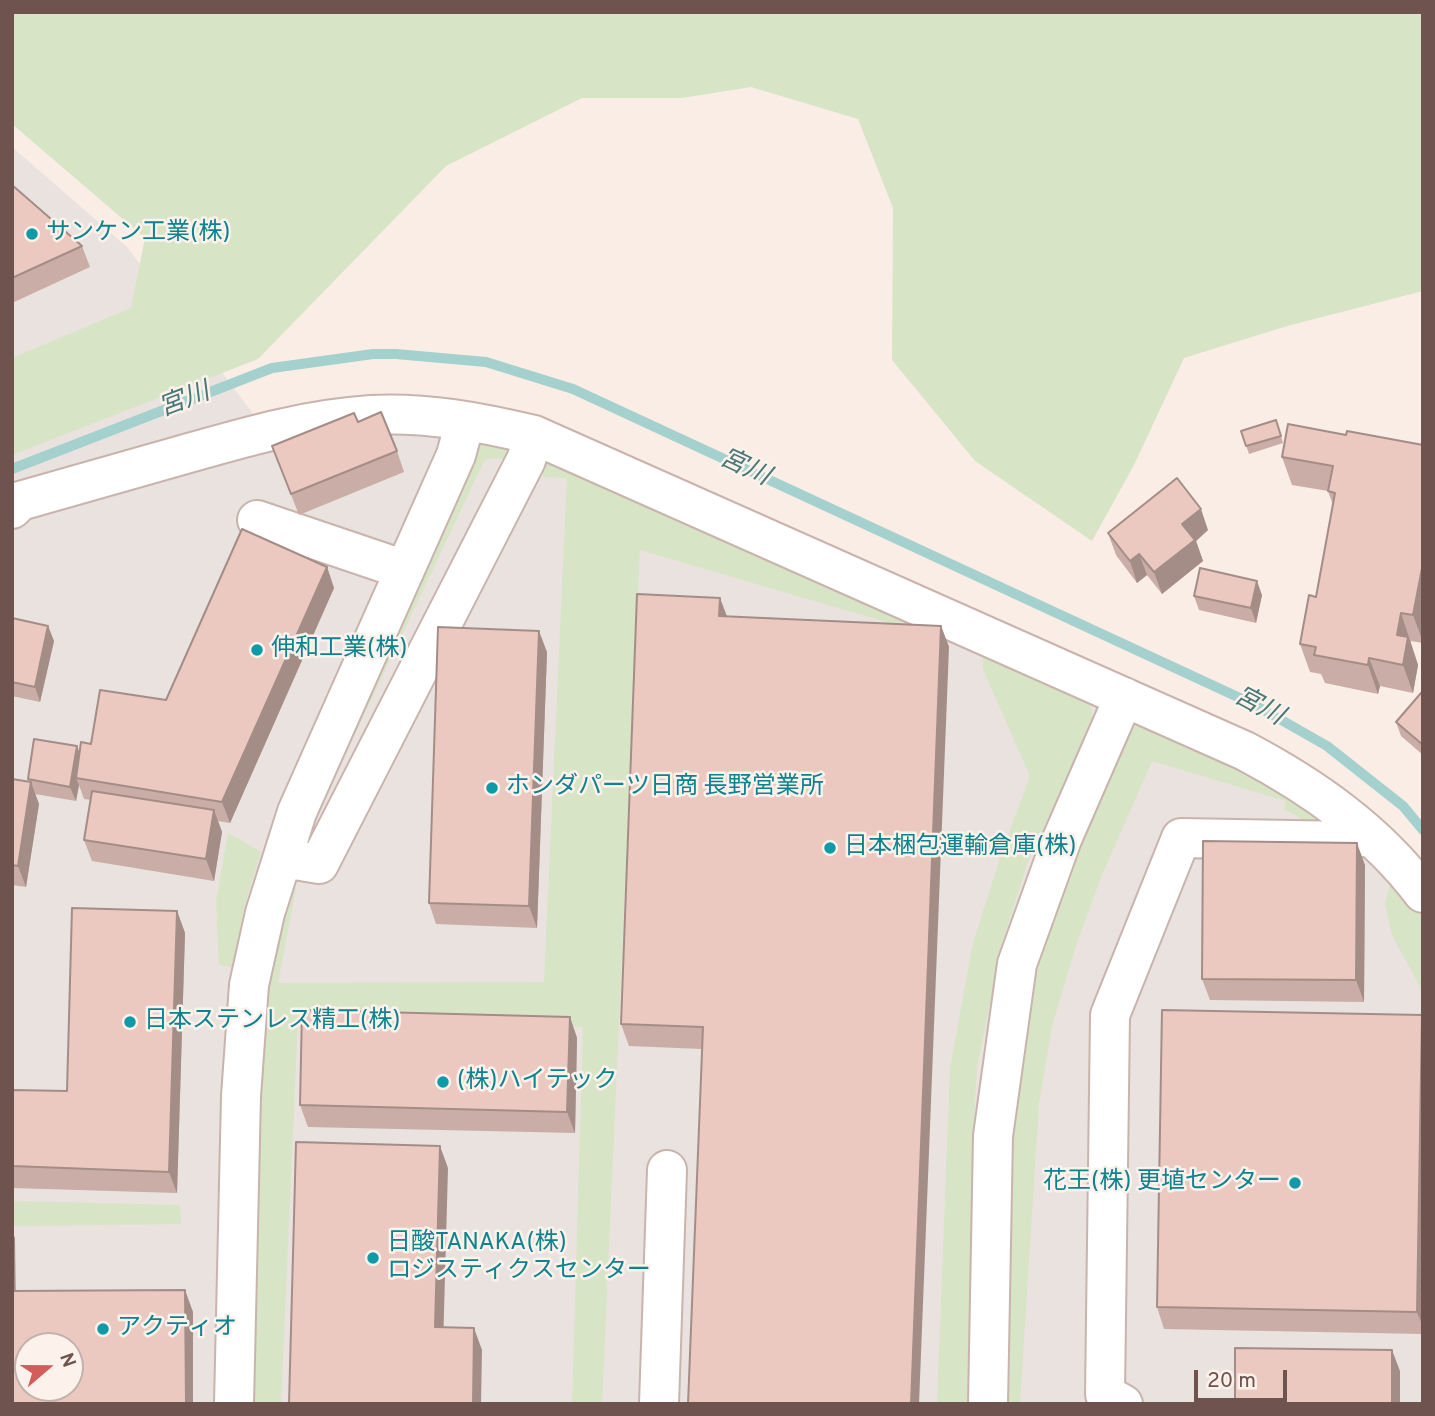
<!DOCTYPE html>
<html>
<head>
<meta charset="utf-8">
<style>
	body { margin:0 }
	#map { position:relative; width:1435px; height:1416px; overflow:hidden; background:#f9ede5; font-family:Overpass,sans-serif }
	canvas { display:block }
	.frame { position:absolute; inset:0; border:14px solid #6e534e; pointer-events:none }
	.north { position:absolute; left:14px; top:1332px; width:70px; height:70px; box-sizing:border-box; background:#fcf2eb; border:2px solid #c3b2ac; border-radius:50%; rotate:70deg; font-size:19px; font-weight:700; line-height:28px; text-align:center; color:#6e534e }
	.north::after { content:''; display:block; margin:auto; width:24px; height:32px; background:#d35d5a; clip-path:polygon(50% 0,100% 100%,50% 72%,0 100%) }
	.scale { position:absolute; left:1194px; top:1370px; width:93px; height:32px; box-sizing:border-box; border:4px solid #6e534e; border-top:0; padding-left:9px; font-size:21px; line-height:24px; white-space:nowrap; color:#6e534e; -webkit-text-stroke:5px #fcf2eb; paint-order:stroke }
</style>
</head>
<body>
<div id="map">
<canvas width="1435" height="1416"></canvas>
<div class="frame"></div>
<div class="north">N</div>
<div class="scale">20 m</div>
</div>
<script>
const c = document.querySelector('canvas').getContext('2d');
c.lineJoin = 'round';
function paint(path, color) { c.fillStyle = color; c.fill(path, 'evenodd'); }
function trace(path, color, width, dash) { c.strokeStyle = color; c.lineWidth = width; c.lineCap = dash ? 'butt' : 'round'; c.setLineDash(dash || []); c.stroke(path); }
function write(font, color, halo, rows, align = 'center') {
  c.font = font + ' Overpass,"Noto Sans JP",sans-serif'; c.lineWidth = 5; c.setLineDash([]); c.textBaseline = 'middle'; c.strokeStyle = halo; c.fillStyle = color; for (const [text, x, y, turn = 0] of rows) {
    c.save(); c.translate(x, y); c.rotate((+turn || 0) * Math.PI / 180); c.textAlign = isNaN(turn) ? turn : align; if (halo) c.strokeText(text, 0, 0); c.fillText(text, 0, 0); c.restore();
  }
}
paint(new Path2D(`
	M12,147L127,247L273,440L369,426L496,441L1089,698L1330,818L1423,918V1404H12ZM28,1346H70V1388H28Z`), '#e9e2df');
paint(new Path2D(`
	M12,12H1423V291L1287,326L1184,358L1134,465L1092,541L975,461L892,360L893,208L858,119L751,87L682,98H582L446,166L258,359L12,455V358L131,308L145,238L12,124Z
	M485,438L517,446L510,458C500,460 493,456 484,461L323,802H320L465,453Z
	M542,452L935,630L934,636L640,550L602,1404H572L583,1027L298,1017L281,1404H253L260,1060L267,982L289,886L293,884L296,888L278,983L544,982L567,478L543,477Z
	M983,651L1089,698L1093,718L1027,864L1001,947L977,1068L972,1161L968,1404H937L950,1068L973,943L1002,852L1030,776L983,669Z
	M1147,721L1277,783L1330,818L1321,830L1284,809L1286,801L1152,761L1102,875L1077,942L1052,1026L1039,1103L1020,1404H1005L1007,1178L1018,1057L1046,935L1083,829L1127,730Z
	M228,833L261,852L245,904L232,967L219,965L216,901Z
	M1392,875L1412,901L1423,918V992L1392,935L1385,905Z
	M12,1201L180,1205L181,1224L12,1226Z`), '#d8e4c6');
trace(new Path2D(`
	M12,469L272,368L373,354H396L486,362L573,389L1255,705L1327,746L1403,806L1423,830`), '#a4d0ce', 10);
const minor = new Path2D(`
	M12,509L20,501C77,485 133,469 189,453C249,436 308,419 371,415C426,412 480,422 534,435L1245,751C1313,787 1376,831 1423,893
	M257,520L405,570
	M283,858L319,864L526,460L534,435
	M234,1404L241,1096L249,985L265,913L297,812L456,455L465,422
	M659,1404L667,1170
	M988,1404L993,1136L1017,964L1062,839L1124,697
	M1123,1404L1105,1394L1110,1015L1181,838L1349,841L1368,834`);
trace(minor, '#c8b4ad', 42);
trace(minor, '#fff', 38);
paint(new Path2D(`
	M12,185L82,246L90,267L12,303Z
	M1276,420L1283,443L1249,454L1241,431Z
	M358,422L397,451L404,472L299,515L272,446Z
	M1346,435L1423,445V643L1411,641V643L1418,665L1413,693L1380,686L1378,694L1325,683L1321,674L1310,672L1300,644L1316,597L1333,505L1328,491L1292,485L1282,457Z
	M1208,530L1196,541L1203,561L1162,594L1147,575L1137,583L1116,555L1108,533Z
	M327,567L334,588L230,823L218,821L222,832L214,881L92,861L84,840L91,800L84,799L79,785L76,801L35,794L39,804L26,887L12,885V779L29,782L28,779L80,753L91,744L166,700Z
	M1262,595L1256,623L1199,610L1194,596Z
	M727,617L941,626L949,647L702,1049L629,1046L621,1024Z
	M12,618L48,626L54,641L40,702L12,696Z
	M547,652L537,928L436,924L429,903Z
	M1423,695V755L1401,736L1396,722Z
	M1365,865L1364,1002L1210,1000L1202,979Z
	M177,911L185,933L177,1193L12,1188V1090L67,1091Z
	M1422,1015L1423,1334L1164,1329L1157,1307Z
	M570,1017L577,1038L575,1133L308,1127L300,1105Z`), '#caada6');
paint(new Path2D(`
	M1201,509L1208,530L1196,541L1203,561L1162,594L1154,572L1182,524Z
	M1139,554L1147,575L1137,583L1130,561Z
	M1423,563V642L1413,615Z
	M327,567L334,588L230,823L222,802Z
	M1257,581L1262,595L1256,623L1251,608Z
	M720,598L728,619L719,616Z
	M1401,613L1418,665L1413,693L1403,665L1397,635Z
	M48,626L54,641L40,702L35,687Z
	M941,626L949,647L919,1404H911Z
	M539,631L547,652L537,928L529,906Z
	M1369,658L1380,686L1378,694L1368,665Z
	M77,746L83,761L76,778L79,785L76,801L70,787Z
	M31,782L39,804L26,887L18,866Z
	M214,810L222,832L214,881L206,859Z
	M1357,843L1365,865L1364,1002L1356,980Z
	M177,911L185,933L177,1193L169,1172Z
	M1422,1015L1423,1016V1327L1417,1312Z
	M570,1017L577,1038L575,1133L567,1112Z
	M440,1146L448,1168L443,1348L435,1327Z
	M12,1231L15,1238L16,1312L12,1303Z
	M185,1290L193,1312V1404H186Z
	M474,1328L482,1350L481,1404H473Z
	M1392,1350L1400,1371V1404H1392Z`), '#a48d87');
const building = new Path2D(`
	M12,185L82,246L12,278Z
	M381,412L397,451L291,494L272,446L354,413L358,422Z
	M1276,420L1281,436L1246,446L1241,431Z
	M1288,424L1346,435L1347,431L1423,445V563L1413,615L1401,613L1397,635L1408,637L1403,665L1369,658L1368,665L1314,655L1316,647L1300,644L1309,595L1316,597L1335,493L1328,491L1333,466L1282,457Z
	M1177,478L1201,509L1182,524L1195,540L1154,572L1139,554L1130,561L1108,533Z
	M242,529L327,567L222,802L76,778L81,742L91,744L100,690L166,700Z
	M1200,568L1257,581L1251,608L1194,596Z
	M637,594L720,598L719,616L941,626L911,1404H688L703,1027L621,1024Z
	M12,618L48,626L35,687L12,682Z
	M438,627L539,631L529,906L429,903Z
	M1421,693L1423,695V745L1396,722Z
	M34,739L77,746L70,787L28,779Z
	M12,779L31,782L18,866L12,865Z
	M92,791L214,810L206,859L84,840Z
	M1203,841L1357,843L1356,980L1202,979Z
	M72,908L177,911L169,1172L12,1166V1090L67,1091Z
	M302,1010L570,1017L567,1112L300,1105Z
	M1162,1010L1422,1015L1417,1312L1157,1307Z
	M296,1142L440,1146L435,1327L474,1328L473,1404H289Z
	M185,1290L186,1404H12V1291ZM28,1346H70V1388H28Z
	M1235,1348L1392,1350V1404H1235Z`);
paint(building, '#ebc9c1');
trace(building, '#a48d87', 2);
for (const [x, y, r, color] of [
	[32,234,7,"#0f9aa8"],
	[257,650,7,"#0f9aa8"],
	[492,788,7,"#0f9aa8"],
	[830,848,7,"#0f9aa8"],
	[130,1022,7,"#0f9aa8"],
	[443,1082,7,"#0f9aa8"],
	[1295,1183,7,"#0f9aa8"],
	[373,1258,7,"#0f9aa8"],
	[103,1329,7,"#0f9aa8"]
]) { const dot = new Path2D(); dot.arc(x, y, r, 0, 2 * Math.PI); c.fillStyle = color; c.fill(dot); trace(dot, '#fcf2eb', 2.5); }
write('24px', '#0d838f', '#fcf2eb', [
	["サンケン工業(株)",46,234],
	["伸和工業(株)",271,650],
	["ホンダパーツ日商 長野営業所",506,788],
	["日本梱包運輸倉庫(株)",844,848],
	["日本ステンレス精工(株)",144,1022],
	["(株)ハイテック",457,1082],
	["花王(株) 更埴センター",1281,1183,"right"],
	["日酸TANAKA(株)",387,1244],
	["ロジスティクスセンター",387,1272],
	["アクティオ",117,1329]
], 'left');
write('italic 26px', '#477877', '#fcf2eb', [
	["宮川",185,402,-21],
	["宮川",744,469,25],
	["宮川",1258,708,28]
]);
</script>
</body>
</html>
